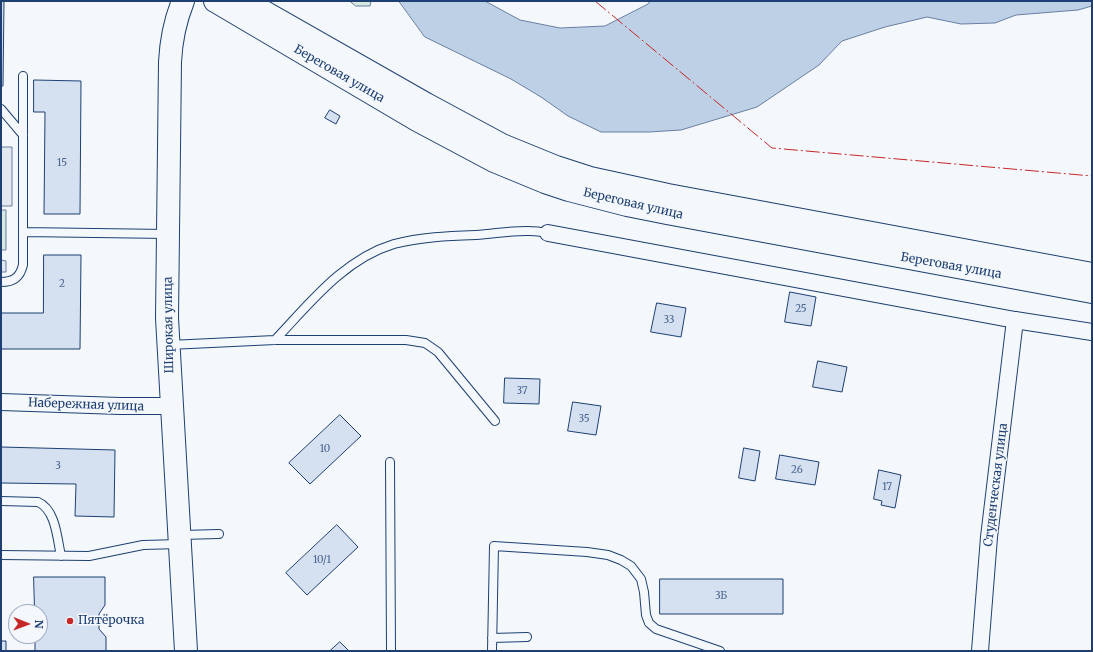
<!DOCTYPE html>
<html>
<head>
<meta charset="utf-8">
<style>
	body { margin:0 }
	#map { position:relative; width:1093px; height:652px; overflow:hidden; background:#f4f7fb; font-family:Merriweather,serif }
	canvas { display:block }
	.frame { position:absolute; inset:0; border:2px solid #1d3f73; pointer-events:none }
	.north { position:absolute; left:8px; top:604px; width:40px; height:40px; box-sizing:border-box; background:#f4f7fb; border:1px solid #9eadc5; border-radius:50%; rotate:91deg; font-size:11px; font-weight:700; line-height:16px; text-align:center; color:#1d3f73 }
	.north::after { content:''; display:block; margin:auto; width:14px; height:18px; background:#c62828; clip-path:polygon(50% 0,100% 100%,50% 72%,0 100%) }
</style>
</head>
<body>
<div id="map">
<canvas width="1093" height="652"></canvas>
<div class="frame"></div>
<div class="north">N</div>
</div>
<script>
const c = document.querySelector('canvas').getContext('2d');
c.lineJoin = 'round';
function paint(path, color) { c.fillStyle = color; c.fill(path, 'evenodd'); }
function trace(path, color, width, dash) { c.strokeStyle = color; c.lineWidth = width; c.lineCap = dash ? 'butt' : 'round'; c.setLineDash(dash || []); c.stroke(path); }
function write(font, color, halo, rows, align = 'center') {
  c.font = font + ' Merriweather,serif'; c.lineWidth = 3; c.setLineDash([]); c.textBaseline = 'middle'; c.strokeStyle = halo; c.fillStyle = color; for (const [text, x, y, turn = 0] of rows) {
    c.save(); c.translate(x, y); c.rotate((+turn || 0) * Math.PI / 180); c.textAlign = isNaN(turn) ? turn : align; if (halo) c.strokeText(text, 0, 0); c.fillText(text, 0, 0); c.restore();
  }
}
const green = new Path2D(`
	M350,1H371L370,6H356Z
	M1,210H6V250H1Z`);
paint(green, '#d7e8df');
trace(green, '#687fa3', 1);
const parking = new Path2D(`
	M1,147H12V206H1Z
	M1,260L6,261V272H1Z`);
paint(parking, '#e3e8f0');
trace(parking, '#687fa3', 1);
const water = new Path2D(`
	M399,1H485L520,20L560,28L605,26L648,4L650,1H1092V6L1078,10L1016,15L995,23L961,24L927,17L885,27L842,41L819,65L757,107L681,130L649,132H601L568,116L541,97L511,79L425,37Z`);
paint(water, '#bed0e5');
trace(water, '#687fa3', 1);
const building = new Path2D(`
	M1,1H4L3,86H1Z
	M34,80L81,81L80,214H44L45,112H34Z
	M330,110L340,116L336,124L325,118Z
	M44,255H81L80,349H1V313H43Z
	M790,292L816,297L811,326L785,322Z
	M657,303L686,308L681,337L651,332Z
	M818,361L847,367L842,392L813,387Z
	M505,378L540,379L539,404L504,403Z
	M573,402L601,406L596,435L568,431Z
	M340,415L361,436L310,484L289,463Z
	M1,447L115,450L114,517L75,516L76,484L1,483Z
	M744,448L760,451L755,481L739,478Z
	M780,455L819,462L815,485L776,479Z
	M879,470L901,475L895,508L881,505L882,501L874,499Z
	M337,525L358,547L307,595L286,573Z
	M34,577H105V605L99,614V629L106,637V651H35V636H40V612H35Z
	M660,579H783V614H660Z
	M1,641H6V651H1Z
	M340,642L349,651H330Z`);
paint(building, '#d5e0f0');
trace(building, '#1d3f73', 1);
const lane = new Path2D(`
	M1,109L23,135
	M23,232L167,234
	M1,282C14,282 20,277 23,265V76
	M275,340C310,303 344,259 394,244C421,237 448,236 476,235C494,234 512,230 530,231C536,231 542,232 548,233
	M169,345L275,340H406L425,343L438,352L495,421
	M390,462L391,651
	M1,501L38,502C56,510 57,538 61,556
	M181,535L219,534
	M1,555L89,556L143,545L180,544
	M492,638L527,637
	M492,651L494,546L587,552L608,555L621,560L631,566L641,579L644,592L646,615L649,623L656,629L720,651`);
const street = new Path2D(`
	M548,233L1015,320L1092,332
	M1,402L120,406H172
	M980,651L989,537L1015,320`);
const secondary = new Path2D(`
	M183,1C175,21 171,41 170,62L167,318L186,651
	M215,1L417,120L494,161L545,182L569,190L627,205L667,213L1092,292
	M245,1L426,104L502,145L556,167L590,178L668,195L1092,274`);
trace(lane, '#1d3f73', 10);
trace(street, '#1d3f73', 18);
trace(secondary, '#1d3f73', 24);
trace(lane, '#f4f7fb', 8);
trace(street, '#f4f7fb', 16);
trace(secondary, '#f4f7fb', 22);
trace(new Path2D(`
	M595,1L772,148L1092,176`), '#c62828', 1, [14, 3, 2, 3]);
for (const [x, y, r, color] of [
	[70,621,4,"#c62828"]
]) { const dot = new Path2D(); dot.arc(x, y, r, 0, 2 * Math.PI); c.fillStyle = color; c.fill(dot); trace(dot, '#f4f7fb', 1.5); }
write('10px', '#4b6792', null, [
	["15",62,163],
	["2",62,284],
	["25",801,309],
	["33",669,320],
	["37",522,391],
	["35",584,419],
	["10",325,449],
	["3",58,466],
	["26",797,470],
	["17",887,487],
	["10/1",322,560],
	["3Б",721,596]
]);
write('12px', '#1d3f73', '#f4f7fb', [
	["Береговая улица",339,74,30],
	["Береговая улица",633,204,13],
	["Береговая улица",951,266,10],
	["Широкая улица",169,325,-91],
	["Набережная улица",86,405,2],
	["Студенческая улица",996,485,-83]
]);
write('12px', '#1d3f73', '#f4f7fb', [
	["Пятёрочка",78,621]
], 'left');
</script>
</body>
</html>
